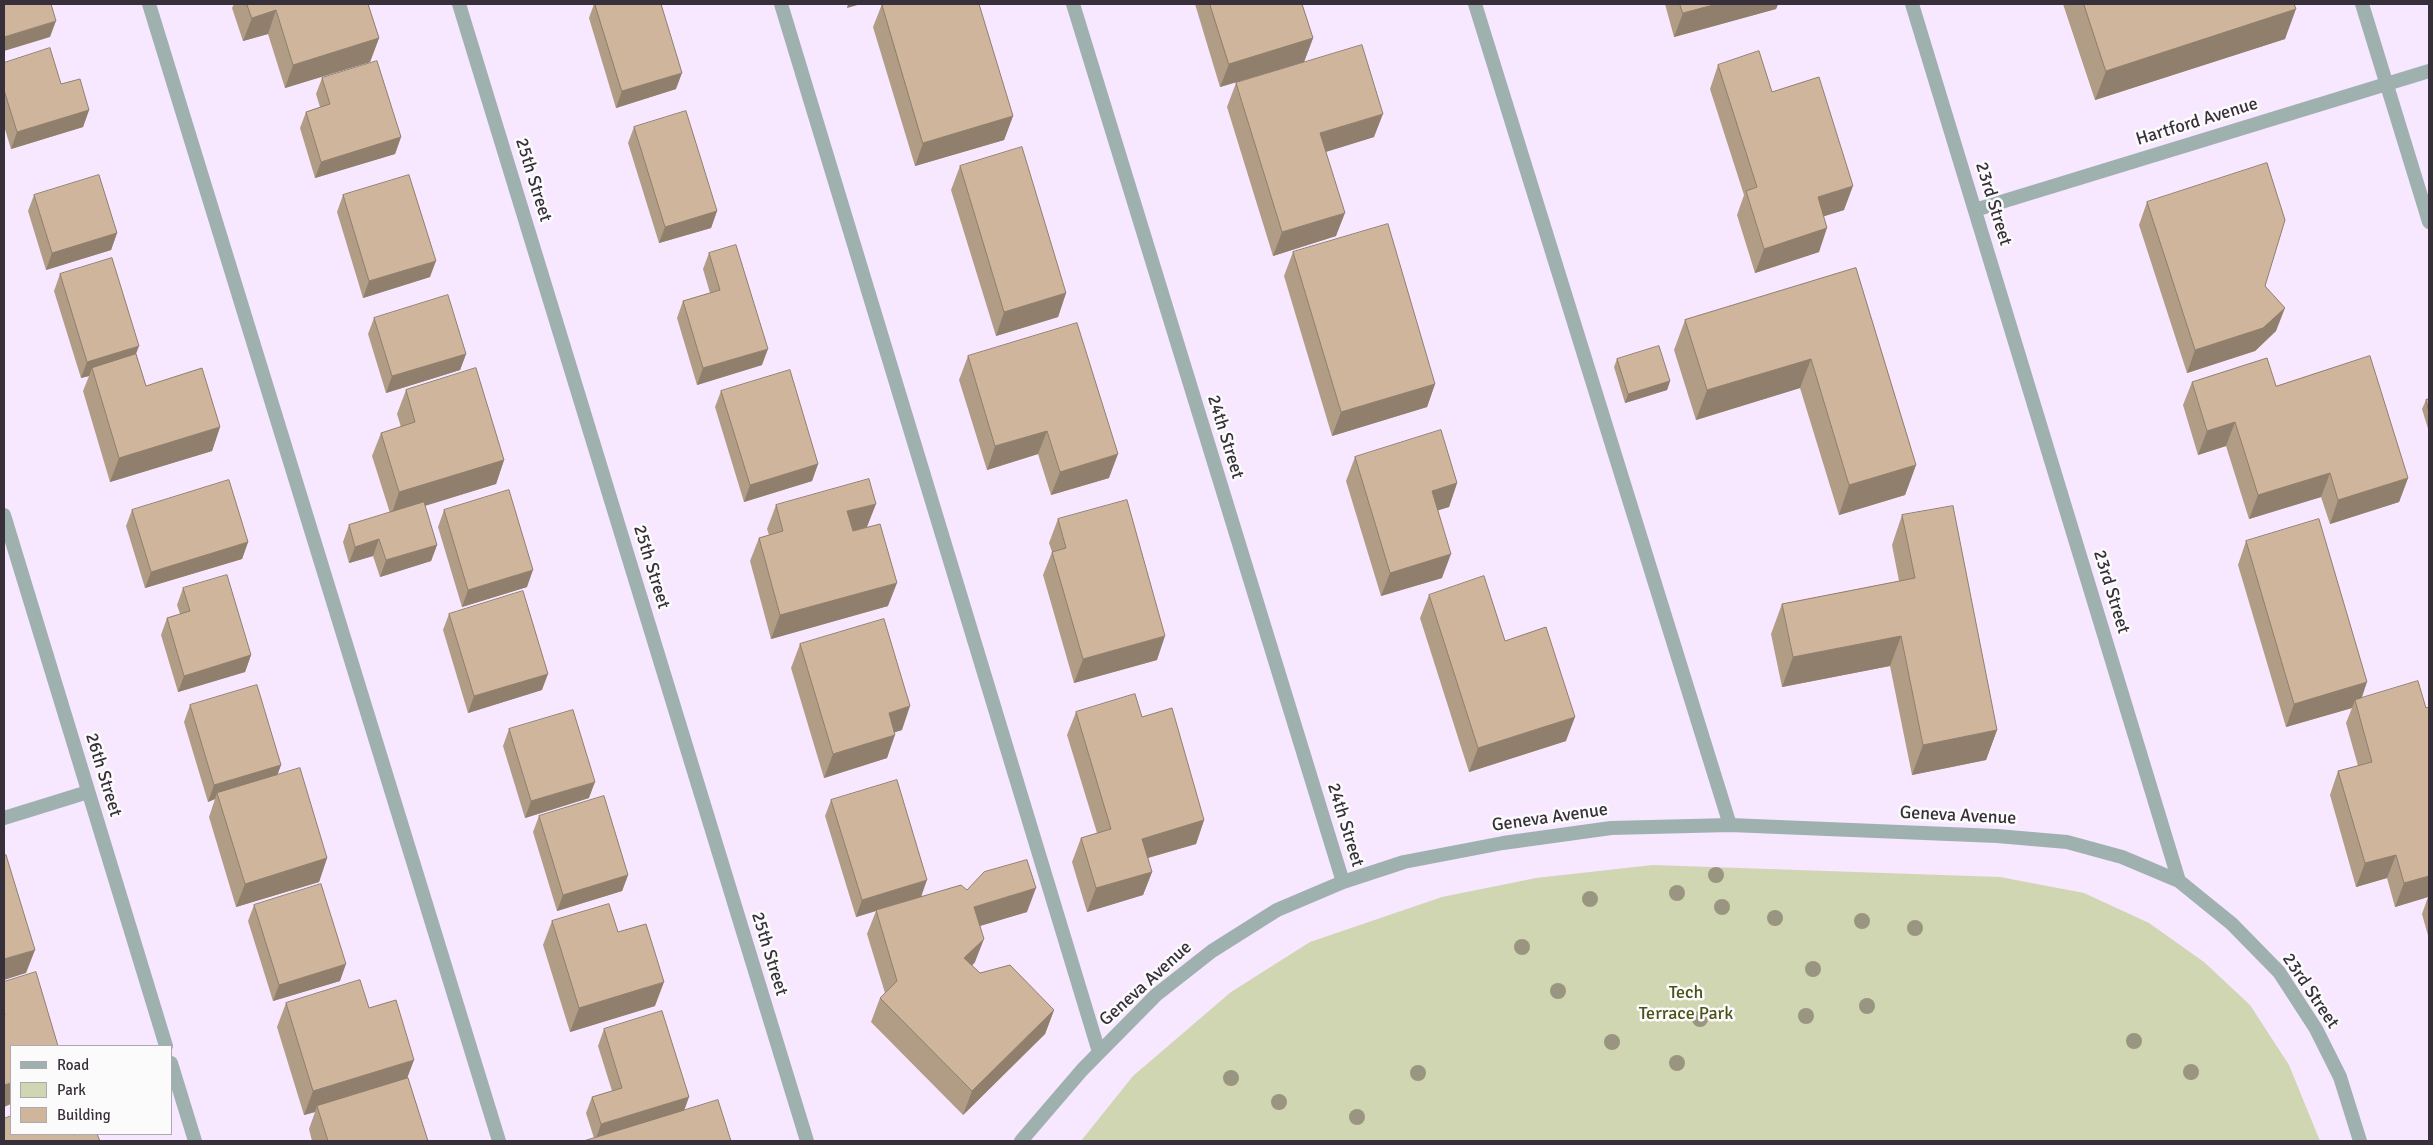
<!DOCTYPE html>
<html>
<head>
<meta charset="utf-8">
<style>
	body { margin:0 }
	#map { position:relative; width:2433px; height:1145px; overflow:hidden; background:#f7e7ff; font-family:Signika,sans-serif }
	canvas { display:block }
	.frame { position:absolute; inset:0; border:5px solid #372f3a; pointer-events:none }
	.legend { position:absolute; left:10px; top:1045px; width:162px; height:90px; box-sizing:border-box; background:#fbfbfb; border:1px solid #ada9ae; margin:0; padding:6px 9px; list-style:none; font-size:15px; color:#372f3a }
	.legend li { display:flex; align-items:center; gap:10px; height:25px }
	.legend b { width:25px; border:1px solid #ada9ae }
</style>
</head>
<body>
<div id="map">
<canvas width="2433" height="1145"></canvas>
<div class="frame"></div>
<ul class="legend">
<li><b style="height:6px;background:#9fb1ae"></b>Road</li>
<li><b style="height:14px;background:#d0d6b1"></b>Park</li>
<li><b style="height:14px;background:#ceb59c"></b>Building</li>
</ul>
</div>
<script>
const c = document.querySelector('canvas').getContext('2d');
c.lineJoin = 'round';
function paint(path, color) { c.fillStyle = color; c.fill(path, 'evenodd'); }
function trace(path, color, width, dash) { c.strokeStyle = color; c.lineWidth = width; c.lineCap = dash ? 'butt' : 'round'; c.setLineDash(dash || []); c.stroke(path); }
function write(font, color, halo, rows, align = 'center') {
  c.font = font + ' Signika,sans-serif'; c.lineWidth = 5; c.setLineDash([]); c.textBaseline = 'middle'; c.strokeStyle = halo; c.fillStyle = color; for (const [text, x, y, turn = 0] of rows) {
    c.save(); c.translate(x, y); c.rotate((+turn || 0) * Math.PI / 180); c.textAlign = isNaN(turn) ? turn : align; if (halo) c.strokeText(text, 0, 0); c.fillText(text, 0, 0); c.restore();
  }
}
paint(new Path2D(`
	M1653,865L2000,877L2084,893L2149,923L2204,962L2250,1005L2289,1065L2320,1141H1081L1133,1076L1231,992L1310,942L1442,897L1536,878Z`), '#d0d6b1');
trace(new Path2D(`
	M149,4L499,1141
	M781,4L1099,1052
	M1475,4L1730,825
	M2362,4L2429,222`), '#9fb1ae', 14);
trace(new Path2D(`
	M459,4L807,1141
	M1073,4L1343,882
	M1912,4L2179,881L2232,924L2279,972L2316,1029L2340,1077L2360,1141
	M1975,210L2429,71
	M4,818L88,792
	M1021,1141L1082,1070L1156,995L1212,951L1277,910L1343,882L1404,862L1503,843L1611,828L1730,825L1997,836L2067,842L2122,857L2179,881`), '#9fb1ae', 14);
trace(new Path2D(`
	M4,515L166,1046
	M171,1063L195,1141`), '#9fb1ae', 14);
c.fillStyle = '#9a9580';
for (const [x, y] of [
	[1716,875],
	[1677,893],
	[1590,899],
	[1722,907],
	[1775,918],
	[1862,921],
	[1915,928],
	[1522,947],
	[1813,969],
	[1558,991],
	[1867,1006],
	[1806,1016],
	[1700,1019],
	[2134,1041],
	[1612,1042],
	[1677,1063],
	[2191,1072],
	[1418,1073],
	[1231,1078],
	[1279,1102],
	[1357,1117]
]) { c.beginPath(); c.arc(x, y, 8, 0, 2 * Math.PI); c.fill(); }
paint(new Path2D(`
	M234,4H368L379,38L370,62L285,88L268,34L243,41L232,8Z
	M594,4H661L676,89L616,108L589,18Z
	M882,4L1013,116L1004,140L915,166L873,27Z
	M1195,4H1302L1313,38L1304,62L1220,87Z
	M1665,4H1778L1776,9L1674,37Z
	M2063,4H2294L2285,39L2095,100Z
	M4,63L61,84L89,110L83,127L11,149L4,126Z
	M1718,65L1772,92L1844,210L1824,216L1819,252L1755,273L1737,215L1744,195L1710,89Z
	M322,78L401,137L395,154L315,178L300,128L306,112L320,107L316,94Z
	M1236,83L1374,137L1326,152L1336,236L1273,256L1227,107Z
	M634,127L717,211L711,228L659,243L628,143Z
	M960,166L1066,293L1058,317L996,336L951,190Z
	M34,195L117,233L111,250L46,270L28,211Z
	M343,195L430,277L363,298L337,212Z
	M2147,202L2265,286L2276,331L2255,351L2187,373L2139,225Z
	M1293,252L1435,384L1427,407L1332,436L1284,276Z
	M709,253L762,365L697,385L677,318L683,301L710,293L703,269Z
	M1856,268L1916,465L1905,495L1839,515L1800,388L1696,420L1674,350L1685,320Z
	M60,274L136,354L146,386L220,427L212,451L110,482L83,391L89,376L81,378L54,291Z
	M374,318L466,354L460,370L386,393L368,334Z
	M968,356L1109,478L1051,495L1038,454L987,470L959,380Z
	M1617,359L1670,381L1667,390L1625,403L1614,367Z
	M2192,382L2276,386L2408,478L2399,502L2330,524L2321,497L2249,519L2226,446L2198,455L2183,405Z
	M406,390L504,460L496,484L425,506L437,545L431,561L380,577L373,556L349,563L343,542L349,525L390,513L372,456L381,433L401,427L397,414Z
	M721,391L818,464L812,481L744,502L715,407Z
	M2429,399V432L2422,409L2426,400Z
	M1355,457L1457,483L1449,507L1438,510L1442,578L1381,596L1346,481Z
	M776,505L867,527L853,531L888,606L771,639L750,561L759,538L769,535L767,529Z
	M132,510L248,542L242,559L145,588L126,526Z
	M444,510L527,587L462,607L438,527Z
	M1902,515L1997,730L1986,760L1912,775L1890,666L1782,687L1771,634L1782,604L1899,581L1892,545Z
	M1058,519L1157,660L1074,683L1043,575L1052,552L1049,543Z
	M2246,541L2361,698L2426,708L2429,707V939L2422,914L2428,897L2395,907L2387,878L2356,887L2330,795L2338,771L2358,766L2346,723L2352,708L2286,727L2238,565Z
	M183,588L251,655L245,672L178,692L161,635L167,618L180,614L177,605Z
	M1429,595L1566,741L1469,772L1420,618Z
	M449,614L542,690L468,713L443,630Z
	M800,644L902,730L895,732L887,758L824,778L791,668Z
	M190,705L281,765L277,775L327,858L319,882L236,907L209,817L215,799L208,802L184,722Z
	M1076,712L1142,717L1204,820L1196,844L1148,858L1152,872L1143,895L1087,912L1072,862L1081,838L1097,833L1067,735Z
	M509,729L589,798L525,818L503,746Z
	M831,800L922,896L967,890L1027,912L980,926L975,962L972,966L980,973L1054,1010L1045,1034L963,1115L871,1022L880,998L885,993L867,934L876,911L856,917L825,816Z
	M539,816L628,875L622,891L557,911L533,832Z
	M254,905L340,981L273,1001L248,921Z
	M552,921L618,932L655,1006L570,1032L543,945Z
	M286,1003L369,1008L408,1078L428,1141H312L309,1129L315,1112L304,1115L277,1027Z
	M604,1029L689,1097L594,1138L586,1113L592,1097L612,1091L598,1046Z`), '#b19c86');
paint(new Path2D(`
	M848,4H861L847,8Z
	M1717,4H1778L1776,9L1674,37L1683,13Z
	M2296,9L2285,39L2095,100L2106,71Z
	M276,10L268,34L243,41L252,18Z
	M56,21L50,37L4,51V37Z
	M379,38L370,62L285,88L293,65Z
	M1313,38L1304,62L1220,87L1229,64Z
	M682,73L676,89L616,108L622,91Z
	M89,110L83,127L11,149L17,132Z
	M1383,114L1374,137L1312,156L1320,133Z
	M1013,116L1004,140L915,166L923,143Z
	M401,137L395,154L315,178L321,162Z
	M1853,186L1844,210L1809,221L1818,197Z
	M717,211L711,228L659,243L665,227Z
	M1345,213L1336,236L1273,256L1282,232Z
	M1827,228L1819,252L1755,273L1764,249Z
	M117,233L111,250L46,270L52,253Z
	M436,261L430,277L363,298L369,281Z
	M1066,293L1058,317L996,336L1004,312Z
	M2285,308L2276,331L2255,351L2187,373L2195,350Z
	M139,346L133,362L92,368L89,376L81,378L87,362Z
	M768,349L762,365L697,385L703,368Z
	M466,354L460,370L386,393L392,376Z
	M1811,359L1800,388L1696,420L1707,390Z
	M1670,381L1667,390L1625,403L1628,394Z
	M1435,384L1427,407L1332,436L1341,412Z
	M2235,422L2226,446L2198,455L2207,431Z
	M220,427L212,451L110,482L119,458Z
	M1047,431L1038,454L987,470L995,446Z
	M1118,454L1109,478L1051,495L1060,472Z
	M504,460L496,484L391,516L399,492Z
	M818,464L812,481L744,502L750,485Z
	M1916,465L1905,495L1839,515L1849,485Z
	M2330,473L2321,497L2249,519L2258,495Z
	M2408,478L2399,502L2330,524L2338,500Z
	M1457,483L1449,507L1423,515L1432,491Z
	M876,504L867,527L839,535L847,511Z
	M379,539L373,556L349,563L355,547Z
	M248,542L242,559L145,588L151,572Z
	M437,545L431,561L380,577L386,560Z
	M1451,554L1442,578L1381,596L1390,573Z
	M533,570L527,587L462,607L468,590Z
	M897,583L888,606L771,639L780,615Z
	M1165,636L1157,660L1074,683L1083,659Z
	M1901,636L1890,666L1782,687L1793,657Z
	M251,655L245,672L178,692L184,676Z
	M548,674L542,690L468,713L474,696Z
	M2367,682L2359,706L2355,700L2352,708L2286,727L2294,704Z
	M910,706L902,730L880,737L889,713Z
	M1575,717L1566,741L1469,772L1478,748Z
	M1997,730L1986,760L1912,775L1923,745Z
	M895,735L887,758L824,778L833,754Z
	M281,765L275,781L217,793L215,799L208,802L214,785Z
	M595,782L589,798L525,818L531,801Z
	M1204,820L1196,844L1133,862L1142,839Z
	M2396,855L2387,878L2356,887L2365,863Z
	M327,858L319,882L236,907L245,884Z
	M1152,872L1143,895L1087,912L1096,888Z
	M628,875L622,891L557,911L563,895Z
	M2429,876V894L2428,897L2395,907L2404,883Z
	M927,880L921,897L856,917L862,900Z
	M1036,888L1027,912L966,930L974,907Z
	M984,939L975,962L956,982L964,958Z
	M35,950L26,973L4,980V959Z
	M346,964L340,981L273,1001L279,985Z
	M664,982L655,1006L570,1032L579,1008Z
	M1054,1010L1045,1034L963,1115L972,1091Z
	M414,1060L405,1084L317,1106L315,1112L304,1115L313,1091Z
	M11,1083V1104L4,1107V1085Z
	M689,1097L683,1114L595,1141L601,1124Z`), '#907f6d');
const building = new Path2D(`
	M4,4H51L56,21L4,37Z
	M247,4H368L379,38L293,65L276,10L252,18Z
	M595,4H661L682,73L622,91Z
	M882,4H979L1013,116L923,143Z
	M1210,4H1302L1313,38L1229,64Z
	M1680,4H1717L1683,13Z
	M2084,4H2294L2296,9L2106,71Z
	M1362,45L1383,114L1320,133L1345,213L1282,232L1236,83Z
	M50,48L61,84L80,79L89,110L17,132L4,90V63Z
	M1759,51L1772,92L1819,77L1853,186L1818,197L1827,228L1764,249L1746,191L1757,187L1718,65Z
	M377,61L401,137L321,162L306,112L330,104L322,78Z
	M686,111L717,211L665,227L634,127Z
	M1022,147L1066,293L1004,312L960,166Z
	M2267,163L2285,220L2265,286L2285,308L2263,328L2195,350L2147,202Z
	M99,175L117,233L52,253L34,195Z
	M409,175L436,261L369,281L343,195Z
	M1388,224L1435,384L1341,412L1293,252Z
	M736,245L768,349L703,368L683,301L720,290L709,253Z
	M112,258L139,346L87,362L60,274Z
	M1856,268L1916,465L1849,485L1811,359L1707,390L1685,320Z
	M448,295L466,354L392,376L374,318Z
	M1077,323L1118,454L1060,472L1047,431L995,446L968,356Z
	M1659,346L1670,381L1628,394L1617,359Z
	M136,354L146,386L202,368L220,427L119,458L92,368Z
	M2370,356L2408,478L2338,500L2330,473L2258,495L2235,422L2207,431L2192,382L2267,358L2276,386Z
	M476,368L504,460L399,492L381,433L415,422L406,390Z
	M790,370L818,464L750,485L721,391Z
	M2429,399V413L2426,400Z
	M1441,430L1457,483L1432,491L1451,554L1390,573L1355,457Z
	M869,479L876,504L847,511L853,531L880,524L897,583L780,615L759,538L783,531L776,505Z
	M229,480L248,542L151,572L132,510Z
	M509,490L533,570L468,590L444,510Z
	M1127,500L1165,636L1083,659L1052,552L1066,548L1058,519Z
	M424,502L437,545L386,560L379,539L355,547L349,525Z
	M1953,506L1997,730L1923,745L1901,636L1793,657L1782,604L1915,578L1902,515Z
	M2319,519L2367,682L2294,704L2246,541Z
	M227,575L251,655L184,676L167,618L190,611L183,588Z
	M1484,576L1505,641L1546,627L1575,717L1478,748L1429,595Z
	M523,591L548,674L474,696L449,614Z
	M884,619L910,706L889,713L895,735L833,754L800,644Z
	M2418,681L2426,708L2429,707V876L2404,883L2396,855L2365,863L2338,771L2372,762L2355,700Z
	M257,685L281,765L214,785L190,705Z
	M1135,694L1142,717L1172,708L1204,820L1142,839L1152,872L1096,888L1081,838L1111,829L1076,712Z
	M573,710L595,782L531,801L509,729Z
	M300,768L327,858L245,884L217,793Z
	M897,780L927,880L862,900L831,800Z
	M604,796L628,875L563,895L539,816Z
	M6,855L35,950L4,959V856Z
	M1027,860L1036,888L974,907L984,939L964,958L980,973L1010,965L1054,1010L972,1091L880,998L897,981L876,910L961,885L967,890L984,872Z
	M321,884L346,964L279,985L254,905Z
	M609,904L618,932L646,924L664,982L579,1008L552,921Z
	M36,972L58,1046H11V1083L4,1085V1015H5L4,1010V982Z
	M360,980L369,1008L396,1000L414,1060L313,1091L286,1003Z
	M662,1011L689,1097L601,1124L592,1097L622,1088L604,1029Z
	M408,1078L428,1141H328L317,1106Z
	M718,1100L731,1141H584Z
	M11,1116V1134H74V1135L77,1134H97L100,1141H4V1119Z`);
paint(building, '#ceb59c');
trace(building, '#907f6d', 1);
write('18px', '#372f3a', '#fbfbfb', [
	["Hartford Avenue",2197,122,-17],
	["25th Street",533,180,73],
	["23rd Street",1993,204,73],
	["24th Street",1225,437,73],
	["25th Street",651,567,73],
	["23rd Street",2111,592,73],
	["26th Street",103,775,73],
	["Geneva Avenue",1958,816,3],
	["Geneva Avenue",1550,818,-8],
	["24th Street",1345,825,73],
	["25th Street",769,954,73],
	["Geneva Avenue",1146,984,-42],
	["23rd Street",2310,991,56]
]);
write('18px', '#4d5219', '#fbfbfb', [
	["Tech",1686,993],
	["Terrace Park",1686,1014]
]);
</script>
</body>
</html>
